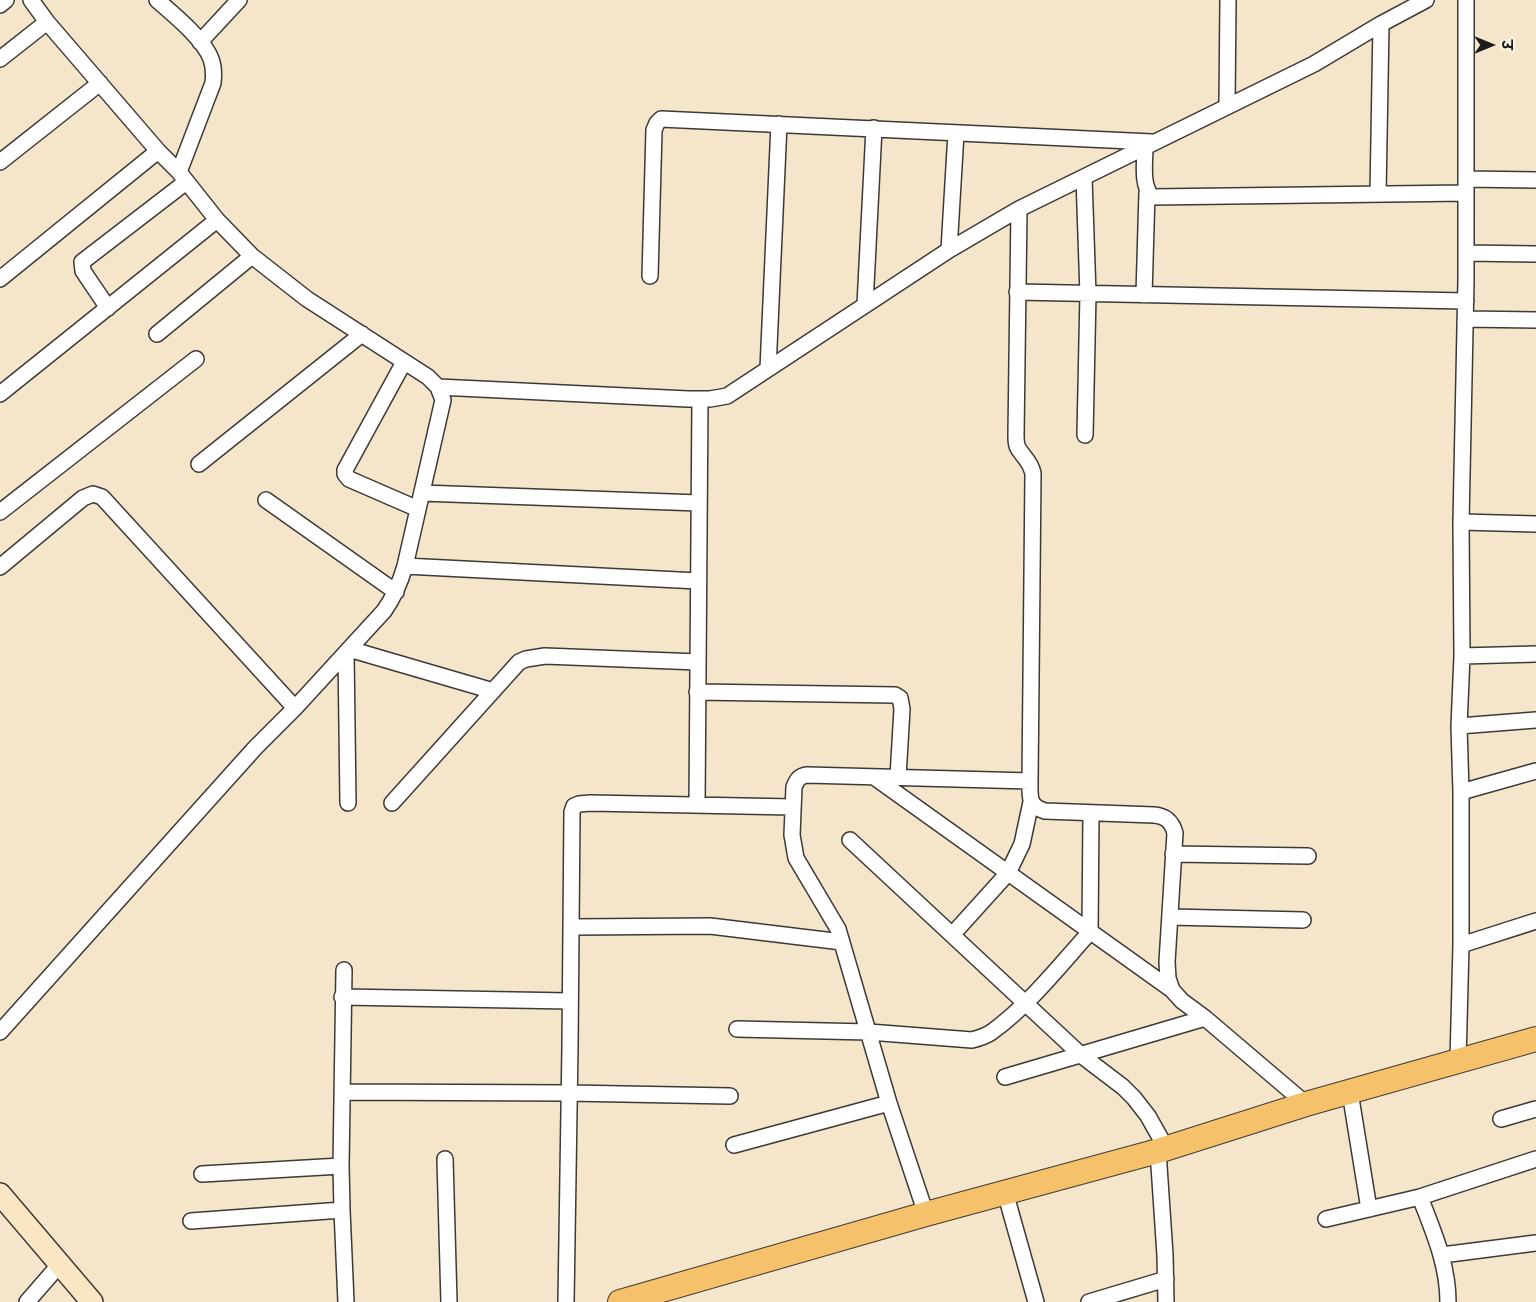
<!DOCTYPE html>
<html>
<head>
<meta charset="utf-8">
<style>
	body { margin:0 }
	#map { position:relative; width:1536px; height:1302px; overflow:hidden; background:#f5e5ca; font-family:"Balsamiq Sans","Playpen Sans Deva",sans-serif }
	canvas { display:block }
	.north { position:absolute; left:1466px; top:20px; width:50px; height:50px; -webkit-text-stroke:4px #fcf5e5; paint-order:stroke; rotate:90deg; font-size:14px; font-weight:700; line-height:20px; text-align:center; color:#1c1c1c }
	.north::after { content:''; display:block; margin:auto; width:18px; height:22px; background:#1c1c1c; clip-path:polygon(50% 0,100% 100%,50% 72%,0 100%) }
</style>
</head>
<body>
<div id="map">
<canvas width="1536" height="1302"></canvas>
<div class="north">उ</div>
</div>
<script>
const c = document.querySelector('canvas').getContext('2d');
c.lineJoin = 'round';
function trace(path, color, width, dash) { c.strokeStyle = color; c.lineWidth = width; c.lineCap = dash ? 'butt' : 'round'; c.setLineDash(dash || []); c.stroke(path); }
const street = new Path2D(`
	M157,0C173,14 204,39 211,59C214,67 214,74 213,83L179,172
	M0,5L6,0
	M200,42L239,0
	M0,59L47,22
	M1227,106L1228,0
	M1145,146C1145,162 1141,185 1152,197L1466,193
	M0,162L100,83
	M1084,178L1088,294L1085,435
	M1466,179L1536,180
	M1378,194L1381,24
	M1019,209L1016,435C1016,441 1016,447 1020,451C1026,460 1030,461 1033,473L1030,781C1030,797 1028,806 1045,811L1154,815C1166,816 1172,822 1175,833L1167,962L1168,978L1172,990L1182,1001L1205,1018L1306,1104
	M949,250L956,133
	M1466,253L1536,254
	M650,276L654,130L657,123L661,119L1152,142
	M0,279L158,151
	M1017,292L1466,301
	M1144,295L1147,192
	M865,305L874,128
	M108,308L83,271L82,262L186,182
	M1466,319L1536,320
	M157,334L252,256
	M404,362L345,470V474L349,479L418,509
	M768,369L779,124
	M438,387L688,399H710L727,396L949,250L1019,209L1314,64L1381,24L1426,0
	M0,394L217,220
	M199,464L362,334
	M422,493L699,503
	M266,500L396,592
	M0,512L196,359
	M1461,522L1536,524
	M405,566L698,581
	M0,567L83,498L93,494L102,497L295,708
	M349,649L493,691
	M346,653L348,803
	M1462,656L1536,654
	M697,692L895,695L900,698L902,709L898,777
	M1459,726L1536,720
	M874,777L1172,990
	M1461,792L1536,771
	M392,803L519,662L526,659L545,656L698,662
	M697,805L700,399
	M850,840L1081,1055L1123,1087L1134,1098L1148,1116L1166,1148
	M1173,854L1308,856
	M1170,917L1303,920
	M572,927L710,926L842,942
	M952,935L1008,873L1022,844L1031,802
	M1461,945L1536,921
	M344,970L341,1166L342,1210L346,1302
	M342,997L570,1001
	M737,1029L869,1032L972,1040C980,1038 987,1036 993,1031C1028,1006 1061,964 1090,932L1091,813
	M0,1032L255,748L295,708L384,611C394,597 400,583 405,566L443,400L438,387L428,377L307,299L252,256L217,220L179,172L158,151L47,22L31,0
	M1458,1061L1461,945V792L1459,726L1462,656L1461,522L1466,280V0
	M1005,1077L1205,1018
	M342,1092L569,1093L730,1096
	M1350,1092L1369,1209
	M1501,1119L1536,1109
	M734,1145L889,1103
	M1158,1151L1165,1255L1166,1302
	M445,1159L449,1302
	M202,1174L341,1166
	M1005,1192L1036,1302
	M1420,1197C1433,1231 1448,1264 1448,1302
	M926,1214L889,1103L838,929L796,858L792,835L794,787C797,780 799,776 807,775L1030,781
	M1326,1219L1420,1197L1536,1159
	M191,1221L342,1210
	M1442,1255L1536,1243
	M27,1302L60,1264
	M566,1302L570,1046L572,812L574,806L579,804L590,803L793,807
	M1089,1302L1166,1279`);
const secondary = new Path2D(`
	M0,1194L92,1302`);
const primary = new Path2D(`
	M620,1302L926,1214L1158,1151L1306,1104L1536,1039`);
trace(street, '#3d3a36', 18);
trace(secondary, '#3d3a36', 24);
trace(primary, '#3d3a36', 26);
trace(street, '#fff', 15);
trace(secondary, '#fbe6c4', 21);
trace(primary, '#f5c16b', 24);
</script>
</body>
</html>
